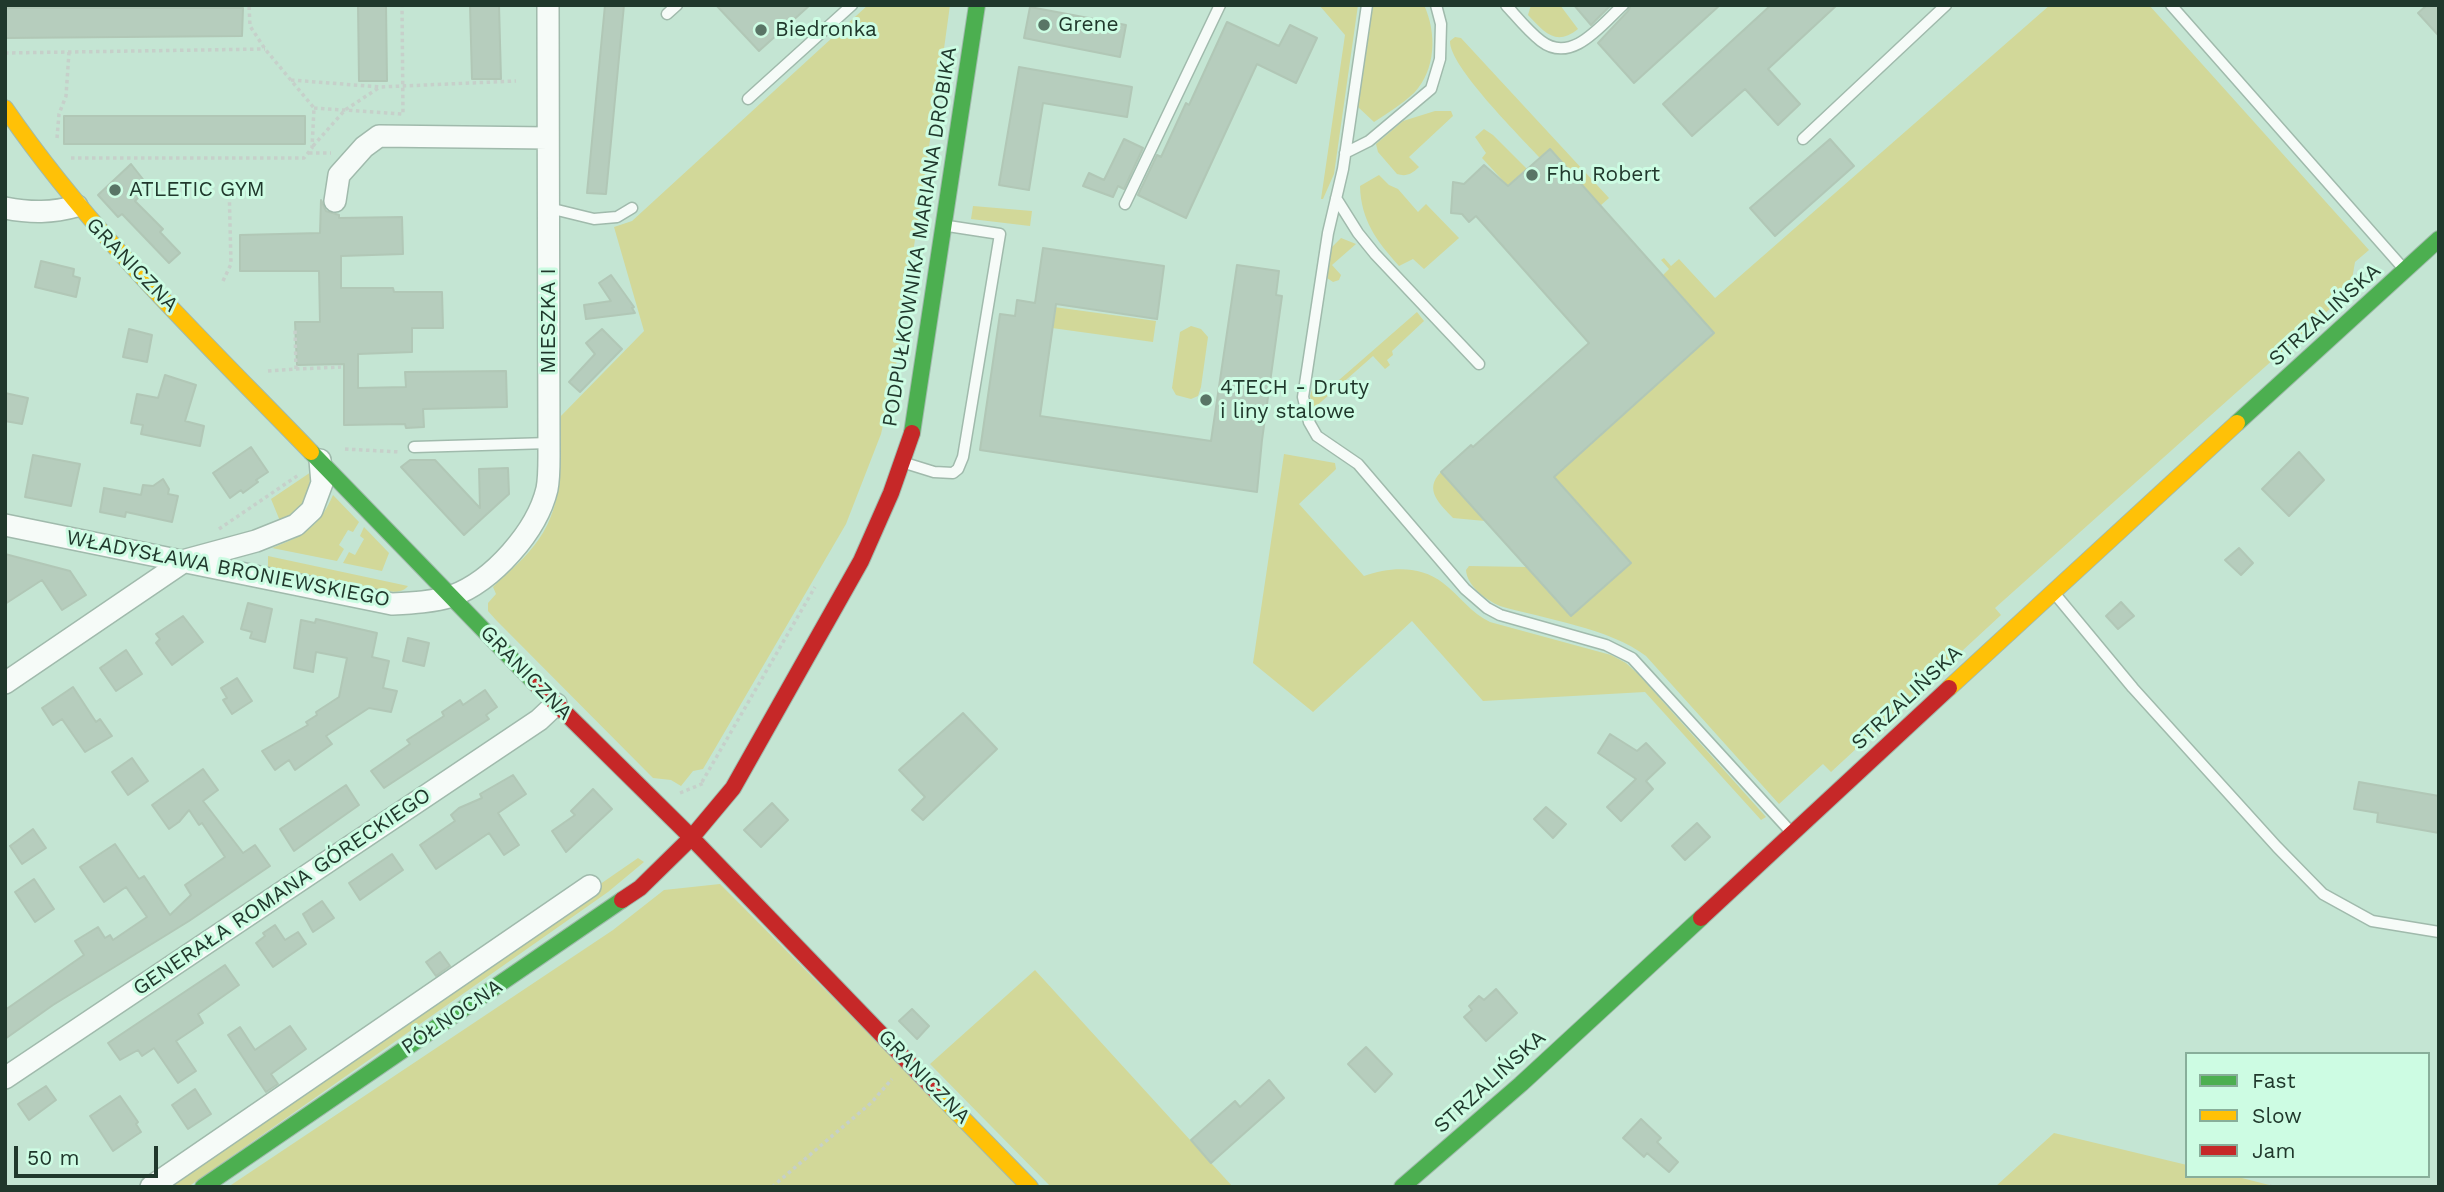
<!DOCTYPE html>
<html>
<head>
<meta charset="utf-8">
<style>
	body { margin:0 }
	#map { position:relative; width:2444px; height:1192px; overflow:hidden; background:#c4e5d3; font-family:"Work Sans",sans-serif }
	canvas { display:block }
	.frame { position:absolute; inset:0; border:7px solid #20382c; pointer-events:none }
	.legend { position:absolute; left:2185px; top:1052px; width:245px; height:126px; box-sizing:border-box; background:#cdfce3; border:2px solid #88ae9a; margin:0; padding:9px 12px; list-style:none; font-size:21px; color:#20382c }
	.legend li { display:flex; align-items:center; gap:14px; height:35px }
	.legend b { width:35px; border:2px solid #88ae9a }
	.scale { position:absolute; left:14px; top:1146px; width:144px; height:32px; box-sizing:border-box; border:4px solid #20382c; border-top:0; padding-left:9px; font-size:21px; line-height:24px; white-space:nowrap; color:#20382c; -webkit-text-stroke:5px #cdfce3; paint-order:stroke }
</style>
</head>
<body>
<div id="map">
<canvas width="2444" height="1192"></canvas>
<div class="frame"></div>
<ul class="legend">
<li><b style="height:9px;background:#4caf50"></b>Fast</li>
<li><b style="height:9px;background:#ffc107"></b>Slow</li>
<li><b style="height:9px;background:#c62828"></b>Jam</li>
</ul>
<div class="scale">50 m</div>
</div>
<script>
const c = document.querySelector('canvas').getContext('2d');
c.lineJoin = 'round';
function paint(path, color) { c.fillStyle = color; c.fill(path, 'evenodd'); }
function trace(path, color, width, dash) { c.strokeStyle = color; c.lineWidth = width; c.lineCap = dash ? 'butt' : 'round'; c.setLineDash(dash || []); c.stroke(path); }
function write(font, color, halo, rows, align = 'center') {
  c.font = font + ' "Work Sans",sans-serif'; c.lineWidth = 6; c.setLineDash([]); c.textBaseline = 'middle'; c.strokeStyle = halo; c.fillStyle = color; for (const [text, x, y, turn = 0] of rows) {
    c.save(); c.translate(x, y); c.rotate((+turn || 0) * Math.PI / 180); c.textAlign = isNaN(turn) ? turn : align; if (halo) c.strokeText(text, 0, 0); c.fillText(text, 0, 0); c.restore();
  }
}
paint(new Path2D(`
	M868,5H950L936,107H933L930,125L932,127L895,372L881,434L846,524L703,769L693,771L681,786L671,780L653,778L496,620L488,611V603L496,594L493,587C508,572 527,557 539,539C564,503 561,460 559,418L644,331L614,227L632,221Z
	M1319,5H1358L1334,174L1323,199H1321L1345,35Z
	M1373,5H1424C1437,33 1436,70 1414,93C1402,104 1388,113 1374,122L1358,107Z
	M1531,5H1560L1578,29C1556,47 1544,32 1528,15Z
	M2050,5H2149L2369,250L2355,262L2350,291L1995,608L2001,615L1831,772L1823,764L1779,804L1646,656C1609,628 1545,619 1500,606C1486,600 1467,586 1466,570L1469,566L1527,567L1571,616L1631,563L1554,477L1714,333L1663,275L1669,269L1661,260L1664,258L1671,266L1679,259L1715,298Z
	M1455,37L1461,38L1609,198L1600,206L1550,149L1540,158C1520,136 1449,66 1450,41Z
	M1435,111H1451L1453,116L1409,157L1419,167C1412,174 1406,177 1397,174L1378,152L1376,144L1403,121Z
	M1484,129L1493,135L1527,169L1508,186L1482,158L1486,153L1475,137Z
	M1379,175L1389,185L1398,189L1418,212L1426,204L1459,238L1424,269L1413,259L1399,266C1377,241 1361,221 1360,186Z
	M973,206L1032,211L1030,226L971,219Z
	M1341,238L1356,244L1332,265L1341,275L1339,280L1333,282L1327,278L1332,247Z
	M1054,307L1156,321L1153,342L1052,328Z
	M1417,312L1424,321L1392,351L1393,355L1387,360L1390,365L1385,369L1373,356L1313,409L1310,396L1314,384L1323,394Z
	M1191,326L1201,329L1208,337L1201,387L1198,396L1191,399L1176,395L1172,388L1180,332Z
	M1284,454L1335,463L1336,469L1333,472L1299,504L1364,576C1390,567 1420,565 1443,583C1460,596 1471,613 1490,622L1611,655L1626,663L1639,675L1766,817L1761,820L1645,692L1483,701L1412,621L1313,712L1253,663Z
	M311,472C308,499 304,509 280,521L271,499Z
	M1441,472L1485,521L1453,518C1440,504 1423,490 1441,472Z
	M333,495L359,522L353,532L348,530L339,545L344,549L337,561L272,548C303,536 319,527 333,495Z
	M364,527L389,553L382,571L343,563L349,552L355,555L364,539L360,536Z
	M268,556L408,586C401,595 389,591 378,590L268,567Z
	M638,858L644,862L608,892L188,1187H161Z
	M720,884L1021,1187H228L613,930L664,890Z
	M1035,970L1233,1187H1051L930,1064Z
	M2054,1133L2187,1165V1176H2234L2277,1187H1995Z`), '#d2d899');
const building = new Path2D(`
	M358,5H386L387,81H359Z
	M470,5H499L501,79H472Z
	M605,5H624L606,194L587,193Z
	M716,5H810L759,51Z
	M1574,5H1611L1591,25Z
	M1631,5H1720L1634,83L1598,43L1628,11Z
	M1771,5H1837L1768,69L1800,104L1778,125L1745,89L1692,136L1663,104Z
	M2427,5H2439V36L2418,13Z
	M1030,7L1126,25L1120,57L1024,38Z
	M5,8H243L242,36L5,38Z
	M1227,22L1279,46L1290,25L1317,38L1296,83L1257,64L1186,218L1138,195L1157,155L1161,157L1186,103L1189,105Z
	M1019,67L1132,87L1127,117L1043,103L1029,190L999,185Z
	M64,116H305V144H64Z
	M1124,139L1143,148L1124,189L1118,186L1113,197L1083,186L1089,173L1104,180Z
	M1830,139L1854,166L1775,236L1750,208Z
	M1550,149L1714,333L1554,477L1631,563L1571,616L1441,472L1471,445L1473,447L1589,343L1476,216L1469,222L1462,214L1451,213L1453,182L1464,184L1484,165L1508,186Z
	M131,164L149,187L135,201L163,229L160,232L180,253L169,263L122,214L118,217L98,195Z
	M321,200L326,211L339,215V218L402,217L403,254L341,256V288H393L394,292H442L443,328H412V352L358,354V388L406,387L405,372L506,371L507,407L423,409L424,427L406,428L405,424L344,425V364L297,365L295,322H320L319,271H240V235L320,233Z
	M1043,248L1164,266L1157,319L1056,304L1040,416L1211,441L1237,265L1279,271L1276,295L1282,296L1262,440L1257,492L980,450L1000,314L1015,316L1017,300L1035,303Z
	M41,261L74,269L73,276L80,278L76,297L35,287Z
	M611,275L634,307L632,308L635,313L586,319L584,305L611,301L599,283Z
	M129,329L152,335L147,362L123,357Z
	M602,329L622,349L580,392L569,382L595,354L586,343Z
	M165,375L196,385L185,421L204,426L200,446L141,434L143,425L131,423L137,394L158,398Z
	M5,393L28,398L22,424L5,421Z
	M251,447L268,472L256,480L258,482L243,493L241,490L230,498L213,473Z
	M2299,452L2324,480L2289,516L2262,489Z
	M33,455L80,464L71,506L25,497Z
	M410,460H435L480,508L479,469L508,468L509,494L464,535L401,467Z
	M163,479L169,489L168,494L178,496L172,522L126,512L125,517L100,512L104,488L141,495L143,485L153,486Z
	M2239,548L2253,563L2241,575L2225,560Z
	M5,554L70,571L86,595L62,610L42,580L5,604Z
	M2121,602L2134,616L2118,629L2106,616Z
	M248,603L272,609L265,642L250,638L252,632L241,629Z
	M183,616L203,642L172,665L156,643L160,639L156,634Z
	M316,619L377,633L372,657L389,661L383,688L397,691L391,712L369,708L326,736L332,744L295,770L289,760L275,770L262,751L308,725L306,722L317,715L316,712L339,697L347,658L316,652L313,672L294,668L301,620L315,623Z
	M408,638L429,643L424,666L403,661Z
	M126,650L142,674L116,691L100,668Z
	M237,678L252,701L232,714L223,700L227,698L221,688Z
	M73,687L96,722L100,719L112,736L85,752L62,719L53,725L42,708Z
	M485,690L497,707L486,715L489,719L384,788L371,771L410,744L407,740L444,716L442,712L460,700L463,705Z
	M963,713L997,749L923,820L912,810L925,797L899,770Z
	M1610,734L1637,751L1646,743L1665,763L1646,781L1653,789L1621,821L1607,807L1636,779L1598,753Z
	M132,758L148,781L128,795L112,772Z
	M203,769L218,790L203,801L243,853L255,845L270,866L189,921L53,1005L5,1039V1010L84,955L75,941L98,927L105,938L110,935L113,940L147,917L126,887L104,902L80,867L115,844L139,879L144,876L170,915L191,895L185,885L225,857L202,823L199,825L189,810L179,822L169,829L152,805Z
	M513,775L526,794L498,813L519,845L504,855L489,833L436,869L420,845L455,821L451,815L459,808L482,798L480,794Z
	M2359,782L2439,796V833L2377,822L2378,813L2354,809Z
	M346,785L359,805L294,851L280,829Z
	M593,789L612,809L566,852L552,831L575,815L571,811Z
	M772,803L788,820L761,847L744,830Z
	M1546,807L1566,824L1553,838L1534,819Z
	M1697,823L1710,837L1685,860L1672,846Z
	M33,829L46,848L22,864L10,846Z
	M392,854L403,870L360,900L349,883Z
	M34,879L54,909L35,922L15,892Z
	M322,901L334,918L313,932L303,914Z
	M275,925L285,940L298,932L306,944L273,967L256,943L265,936L263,933Z
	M440,952L450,966L436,976L426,962Z
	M225,965L239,985L198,1014L203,1023L176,1041L196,1071L178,1083L154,1048L142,1056L138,1050L120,1060L108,1043Z
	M1496,989L1517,1013L1486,1041L1464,1017L1472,1010L1469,1006L1479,996L1484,1000Z
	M912,1009L929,1026L917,1039L899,1021Z
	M290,1026L306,1049L271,1074L278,1084L266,1092L228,1035L240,1027L255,1050Z
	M1366,1047L1392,1074L1375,1092L1348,1064Z
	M1269,1080L1284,1098L1211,1163L1191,1140L1235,1101L1240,1107Z
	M46,1086L56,1100L29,1120L18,1104Z
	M195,1089L211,1114L188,1129L172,1105Z
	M120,1096L138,1122L136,1124L141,1132L113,1151L90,1116Z
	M1641,1119L1661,1138L1657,1142L1678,1162L1669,1172L1647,1153L1644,1157L1623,1138Z`);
paint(building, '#b6cdbd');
trace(building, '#b1c7b6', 2);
const lane = new Path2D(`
	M1367,5L1343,169L1328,233L1303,397L1309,422L1317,436L1358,464L1465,589L1487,608L1500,615L1606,645L1632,658L1791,832
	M1506,5C1517,17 1528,31 1541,41C1572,65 1602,24 1623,5
	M2171,5L2403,268
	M667,14L677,5
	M748,99L852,5
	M1803,139L1946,5
	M1345,153L1369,141L1431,89L1440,59L1441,24L1436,5
	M1336,198L1358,233L1375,254L1479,364
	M1125,204L1220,5
	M549,208L594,219L617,217L632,208
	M414,447L549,443
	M905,463L934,472L953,473L958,469L963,457L1000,234L948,226
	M2055,594L2133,688L2277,847L2323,894L2372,921L2439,932`);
const street = new Path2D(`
	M335,201L339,175L364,147L379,136L548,138
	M5,208C31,213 52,213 77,206
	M5,525L392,604C412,603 433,602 452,596C493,581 537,531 547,489C549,479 549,467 549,456L548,5
	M5,683L186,560L256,541L296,525L312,510L322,483L320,460
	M5,1078L539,720L556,704
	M151,1187L590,886`);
const fast = new Path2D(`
	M2237,423L2439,239
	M912,433L977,5
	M311,452L534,682
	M203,1187L622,900
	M1402,1187L1521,1084L1701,918`);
const slow = new Path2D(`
	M5,108C92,235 204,341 311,452
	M1949,688L2237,423
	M936,1091L1030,1187`);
const jam = new Path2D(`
	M534,682L686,832L936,1091
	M622,900L640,888L692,837L733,788L861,561L891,493L912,433
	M1701,918L1949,688`);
trace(lane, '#a0baac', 13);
trace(street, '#a0baac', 24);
trace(fast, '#a0baac', 18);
trace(slow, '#a0baac', 18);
trace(jam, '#a0baac', 18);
trace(new Path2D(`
	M5,53L265,49
	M291,80L380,87L516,81
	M314,108L403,114L402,5
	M57,138L59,114L66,96L69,52
	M313,146L345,110L380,87
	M309,153H331
	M71,158H304L312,148L314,108L265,49L250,26L249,5
	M223,281L231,264L229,183
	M296,369L341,367
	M268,371L296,369L295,329
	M345,449L400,452
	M219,529L300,474
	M702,782L815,587
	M680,793L704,783
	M772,1187L871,1103L892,1079
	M2271,1187L2272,1185`), '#c6d0ca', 3.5, [3.5, 3.5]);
trace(lane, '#f6fbf8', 10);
trace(street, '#f6fbf8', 21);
trace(fast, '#4caf50', 16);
trace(slow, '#ffc107', 16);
trace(jam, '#c62828', 16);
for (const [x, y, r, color] of [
	[1044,25,7,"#597566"],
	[761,30,7,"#597566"],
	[1532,175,7,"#597566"],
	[115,190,7,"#597566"],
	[1206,400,7,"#597566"]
]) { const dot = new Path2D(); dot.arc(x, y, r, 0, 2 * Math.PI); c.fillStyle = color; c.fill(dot); trace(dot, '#cdfce3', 2.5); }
write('21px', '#20382c', '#cdfce3', [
	["Grene",1058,25],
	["Biedronka",775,30],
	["Fhu Robert",1546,175],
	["ATLETIC GYM",129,190],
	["4TECH - Druty",1220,388],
	["i liny stalowe",1220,412]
], 'left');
write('21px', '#20382c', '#cdfce3', [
	["PODPUŁKOWNIKA MARIANA DROBIKA",920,237,-81],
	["GRANICZNA",132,265,46],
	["STRZALIŃSKA",2325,315,-42],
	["MIESZKA I",549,321,-90],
	["WŁADYSŁAWA BRONIEWSKIEGO",228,569,11],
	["GRANICZNA",526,673,46],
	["STRZALIŃSKA",1907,698,-43],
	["GENERAŁA ROMANA GÓRECKIEGO",282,892,-34],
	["PÓŁNOCNA",452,1017,-34],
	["GRANICZNA",924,1077,46],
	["STRZALIŃSKA",1490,1082,-42]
]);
</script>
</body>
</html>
